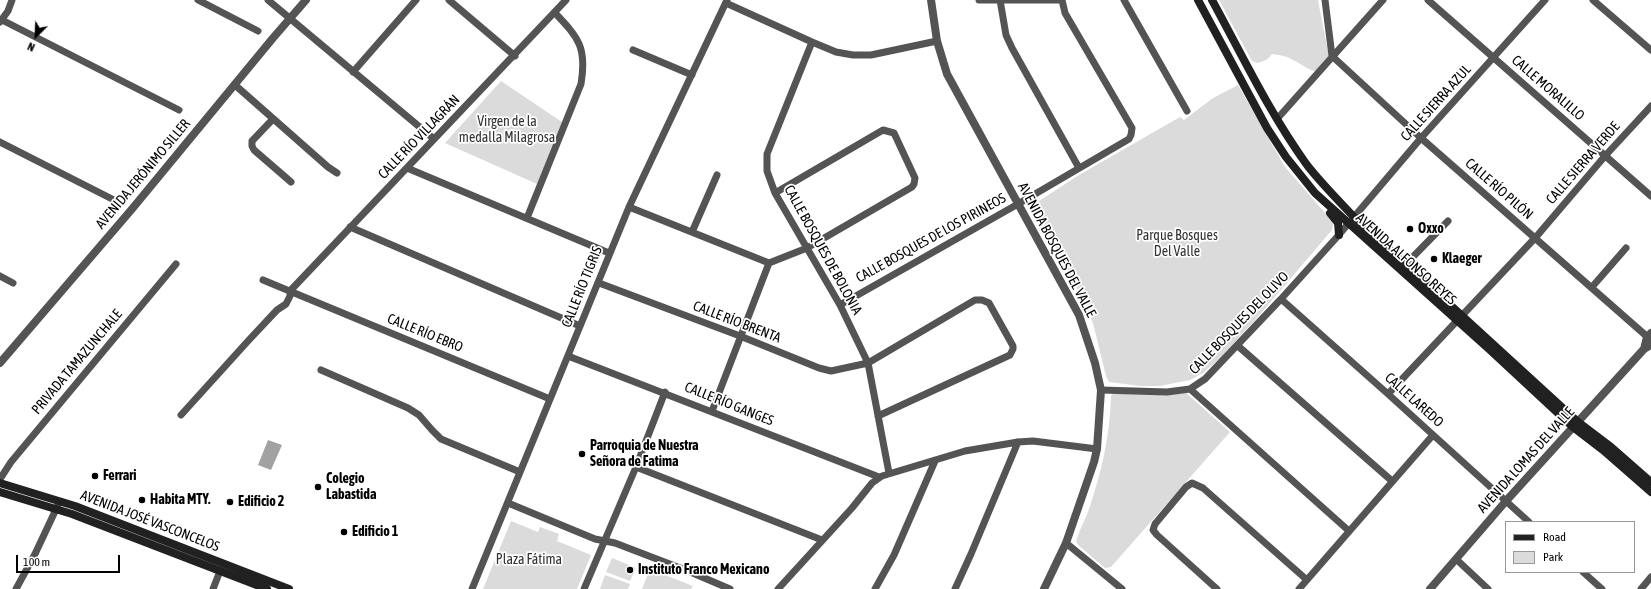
<!DOCTYPE html>
<html>
<head>
<meta charset="utf-8">
<style>
	body { margin:0 }
	#map { position:relative; width:1651px; height:589px; overflow:hidden; background:#fff; font-family:"Asap Condensed",sans-serif }
	canvas { display:block }
	.legend { position:absolute; left:1505px; top:521px; width:130px; height:52px; box-sizing:border-box; background:#fff; border:1px solid #999; margin:0; padding:5px 7px; list-style:none; font-size:12px; color:#000 }
	.legend li { display:flex; align-items:center; gap:8px; height:20px }
	.legend b { width:20px; border:1px solid #999 }
	.north { position:absolute; left:16px; top:16px; width:40px; height:40px; -webkit-text-stroke:3px #fff; paint-order:stroke; rotate:204deg; font-size:11px; font-weight:700; line-height:16px; text-align:center; color:#000 }
	.north::after { content:''; display:block; margin:auto; width:14px; height:18px; background:#000; clip-path:polygon(50% 0,100% 100%,50% 72%,0 100%) }
	.scale { position:absolute; left:16px; top:555px; width:104px; height:18px; box-sizing:border-box; border:2px solid #000; border-top:0; padding-left:5px; font-size:12px; line-height:14px; white-space:nowrap; color:#000; -webkit-text-stroke:3px #fff; paint-order:stroke }
</style>
</head>
<body>
<div id="map">
<canvas width="1651" height="589"></canvas>
<ul class="legend">
<li><b style="height:5px;background:#212121"></b>Road</li>
<li><b style="height:11px;background:#dbdbdb"></b>Park</li>
</ul>
<div class="north">N</div>
<div class="scale">100 m</div>
</div>
<script>
const c = document.querySelector('canvas').getContext('2d');
c.lineJoin = 'round';
function paint(path, color) { c.fillStyle = color; c.fill(path, 'evenodd'); }
function trace(path, color, width, dash) { c.strokeStyle = color; c.lineWidth = width; c.lineCap = dash ? 'butt' : 'round'; c.setLineDash(dash || []); c.stroke(path); }
function write(font, color, halo, rows, align = 'center') {
  c.font = font + ' "Asap Condensed",sans-serif'; c.lineWidth = 3.5; c.setLineDash([]); c.textBaseline = 'middle'; c.strokeStyle = halo; c.fillStyle = color; for (const [text, x, y, turn = 0] of rows) {
    c.save(); c.translate(x, y); c.rotate((+turn || 0) * Math.PI / 180); c.textAlign = isNaN(turn) ? turn : align; if (halo) c.strokeText(text, 0, 0); c.fillText(text, 0, 0); c.restore();
  }
}
paint(new Path2D(`
	M1219,0H1318L1329,57L1319,72C1309,71 1302,64 1293,60C1287,56 1279,55 1272,54L1268,59L1258,63L1252,61Z
	M501,81L562,122L537,184L445,143Z
	M1238,85L1285,167L1332,221L1333,225L1332,230L1256,319L1220,358L1203,373L1190,380L1160,386H1140L1109,382L1106,376L1093,323L1086,306L1038,212L1037,204L1039,201L1079,175L1180,117L1184,120L1213,98Z
	M1185,392L1230,432L1111,567L1105,568L1078,545L1076,541C1079,531 1084,522 1088,512C1101,474 1110,437 1111,396L1113,393Z
	M511,521L538,532L540,527L559,534L557,541L591,555L577,589H483Z
	M612,558L636,568L630,581L606,572Z
	M650,569L693,586L691,589H642Z
	M605,575L630,584L628,589H600Z`), '#dbdbdb');
paint(new Path2D(`
	M268,440L282,445L271,470L258,465Z`), '#a2a2a2');
trace(new Path2D(`
	M198,0L258,31
	M268,0L434,139
	M449,0L515,56
	M979,0H1062
	M1000,0L1006,35L1012,48L1079,168
	M1124,0L1187,111
	M1325,0L1332,56L1421,138L1651,340
	M1428,0L1651,196
	M1593,0L1651,50
	M726,3L812,42L836,52L853,55H871L937,41
	M2,20L179,110
	M0,22L8,11L12,0
	M812,42L767,154V171L775,193L840,305L868,363L889,473
	M633,50L692,75
	M353,72L416,0
	M235,85L328,167L337,173
	M273,119L252,141V146L254,150L291,182
	M1277,119L1383,0
	M0,142L116,201
	M407,168L609,253
	M629,207L769,263
	M527,218L581,84C587,48 579,38 555,13
	M350,227L580,326
	M692,232L717,175
	M769,263L807,248L912,187L914,184L915,178L894,133L883,130L775,193
	M1402,268L1448,221
	M0,276L13,283
	M263,280L550,399
	M599,283L740,336L819,368L831,371L868,363L975,300H982L989,303L1013,346V349L1010,355L878,416
	M1592,287L1626,248
	M290,291L566,0
	M1281,299L1388,394L1529,522
	M840,305L1018,204L1129,139L1131,135L1132,128L1065,13L1062,0
	M1238,346L1392,481
	M568,356L879,477
	M321,370L408,408L419,415L432,430L441,439L520,472
	M1190,389L1349,531
	M1101,390L1167,392L1190,389L1205,379L1281,299L1337,237L1421,138L1545,0
	M1388,394L1536,237L1605,156L1651,106
	M712,411L769,263
	M181,415L248,341L277,310L286,304L290,296V291
	M636,467L822,540
	M0,479L11,462L176,264
	M508,503L595,539L615,543L688,571L730,589
	M1066,543L1122,589
	M1456,559L1488,589
	M1583,572L1602,589
	M16,589L35,554L58,505
	M213,589L220,571
	M472,589L629,207L727,0
	M584,589L636,467L665,392
	M778,589L852,508L872,483L882,476L965,451L1018,442L1033,441L1097,449
	M875,589L894,555L935,461
	M955,589L971,554L1018,442
	M1217,589L1157,535L1153,530L1155,524L1186,487L1192,483L1203,488L1307,580
	M1299,589L1433,435
	M1641,589L1651,577`), '#545454', 7);
trace(new Path2D(`
	M931,0L937,41L947,74L1079,315L1095,363L1101,390L1097,449L1094,462L1066,543L1044,589
	M1644,349L1647,337L1651,333
	M0,363L132,209L273,38L306,0
	M1430,589L1506,501L1644,349L1651,345`), '#545454', 8);
trace(new Path2D(`
	M1198,0L1267,128L1286,157L1315,193L1489,349L1573,427L1603,450L1651,492
	M1212,0C1242,55 1270,114 1307,165C1321,183 1338,200 1354,217L1578,422L1611,447L1651,482
	M1330,213L1338,223L1339,235
	M0,483L75,506L289,589
	M0,492L72,514L267,589`), '#212121', 8);
for (const [x, y, r, color] of [
	[1410,229,4,"#000"],
	[1434,259,4,"#000"],
	[582,454,4,"#000"],
	[95,476,4,"#000"],
	[318,487,4,"#000"],
	[142,500,4,"#000"],
	[230,502,4,"#000"],
	[344,532,4,"#000"],
	[630,570,4,"#000"]
]) { const dot = new Path2D(); dot.arc(x, y, r, 0, 2 * Math.PI); c.fillStyle = color; c.fill(dot); trace(dot, '#fff', 1.5); }
write('14px', '#000', '#fff', [
	["CALLE MORALILLO",1548,88,41],
	["CALLE SIERRA AZUL",1436,103,-48],
	["CALLE RÍO VILLAGRÁN",419,137,-46],
	["CALLE SIERRA VERDE",1583,163,-49],
	["AVENIDA JERÓNIMO SILLER",143,174,-50],
	["CALLE RÍO PILÓN",1499,189,41],
	["CALLE BOSQUES DE LOS PIRINEOS",931,238,-29],
	["CALLE BOSQUES DE BOLONIA",823,250,61],
	["AVENIDA BOSQUES DEL VALLE",1057,250,62],
	["AVENIDA ALFONSO REYES",1406,259,42],
	["CALLE RÍO TIGRIS",582,287,-68],
	["CALLE RÍO BRENTA",737,322,21],
	["CALLE BOSQUES DEL OLIVO",1239,323,-46],
	["CALLE RÍO EBRO",425,333,22],
	["PRIVADA TAMAZUNCHALE",77,362,-50],
	["CALLE LAREDO",1414,400,42],
	["CALLE RÍO GANGES",729,404,22],
	["AVENIDA LOMAS DEL VALLE",1526,460,-48],
	["AVENIDA JOSÉ VASCONCELOS",150,521,21]
]);
write('14px', '#323232', '#fff', [
	["Virgen de la",507,122],
	["medalla Milagrosa",507,138],
	["Parque Bosques",1177,236],
	["Del Valle",1177,252],
	["Plaza Fátima",529,560]
]);
write('bold 14px', '#000', '#fff', [
	["Oxxo",1418,229],
	["Klaeger",1442,259],
	["Parroquia de Nuestra",590,446],
	["Señora de Fatima",590,462],
	["Ferrari",103,476],
	["Colegio",326,479],
	["Labastida",326,495],
	["Habita MTY.",150,500],
	["Edificio 2",238,502],
	["Edificio 1",352,532],
	["Instituto Franco Mexicano",638,570]
], 'left');
</script>
</body>
</html>
